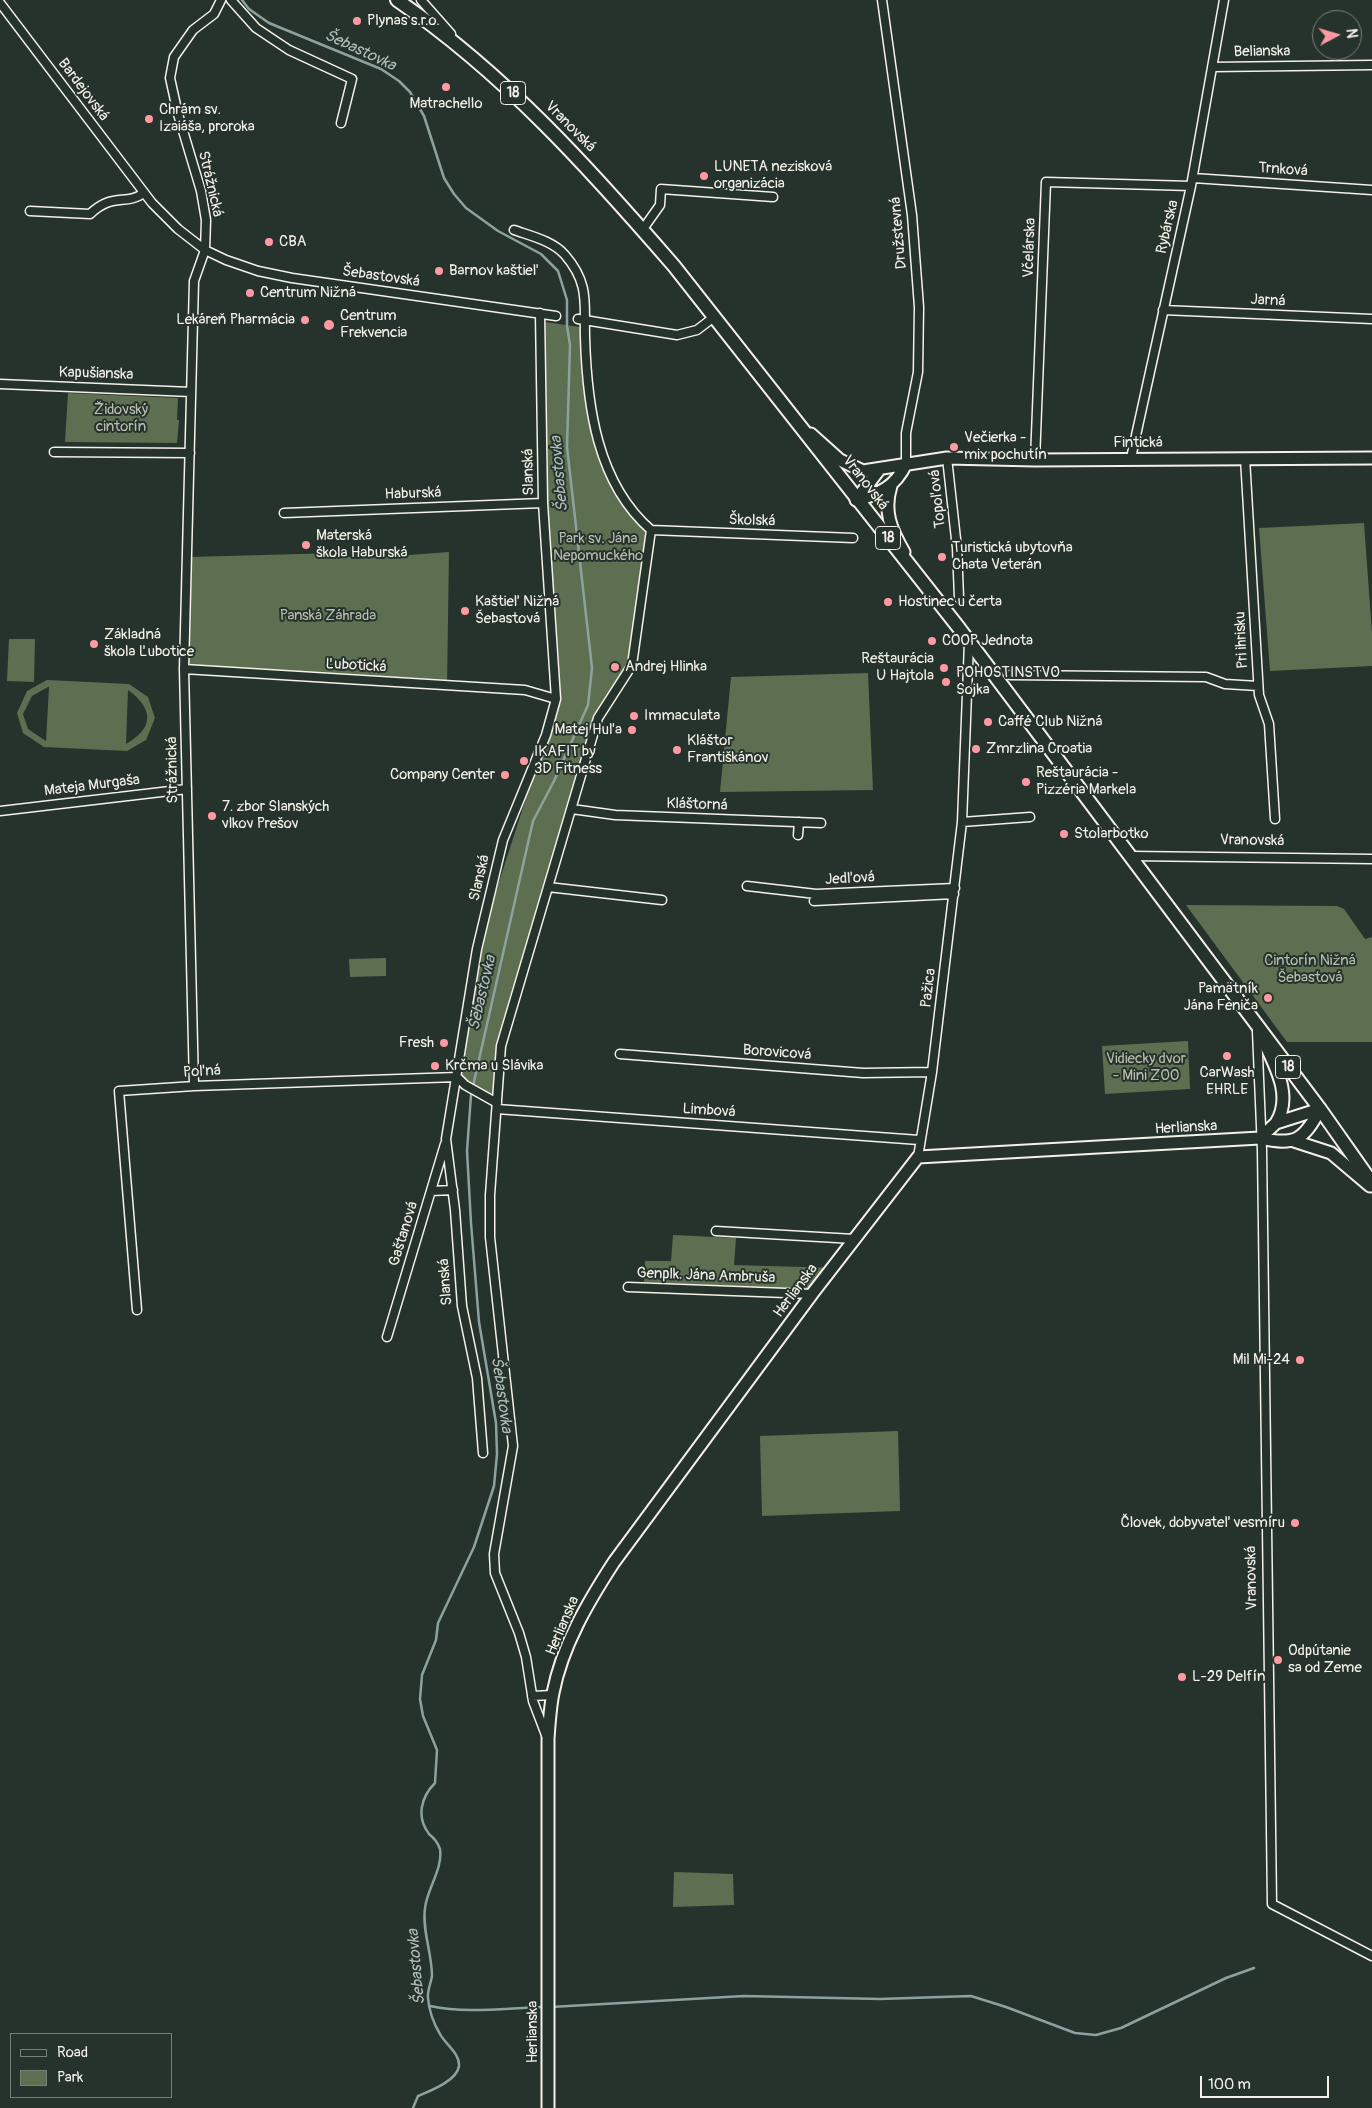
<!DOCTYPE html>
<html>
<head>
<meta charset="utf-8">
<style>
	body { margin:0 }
	#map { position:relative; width:1372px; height:2108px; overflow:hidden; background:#26332d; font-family:Pangolin,sans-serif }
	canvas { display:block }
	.legend { position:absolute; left:10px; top:2033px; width:162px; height:65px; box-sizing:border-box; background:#26332d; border:1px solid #787f78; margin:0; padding:6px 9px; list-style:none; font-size:15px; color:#f4f1e8 }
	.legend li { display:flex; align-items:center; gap:10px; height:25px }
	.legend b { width:25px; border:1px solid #787f78 }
	.north { position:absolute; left:1312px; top:10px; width:50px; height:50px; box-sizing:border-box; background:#26332d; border:1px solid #787f78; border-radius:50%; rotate:84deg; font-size:14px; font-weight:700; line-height:20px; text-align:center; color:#f4f1e8 }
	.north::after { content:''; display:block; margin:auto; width:18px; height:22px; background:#ff9aa2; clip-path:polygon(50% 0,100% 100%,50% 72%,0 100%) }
	.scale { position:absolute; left:1200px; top:2076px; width:129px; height:22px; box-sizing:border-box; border:2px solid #f4f1e8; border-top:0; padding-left:6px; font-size:15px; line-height:18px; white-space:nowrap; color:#f4f1e8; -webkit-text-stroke:4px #26332d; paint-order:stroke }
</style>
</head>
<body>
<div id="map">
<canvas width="1372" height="2108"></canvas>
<ul class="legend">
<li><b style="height:6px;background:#26332d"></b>Road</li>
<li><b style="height:14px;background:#5d6e51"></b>Park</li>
</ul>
<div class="north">N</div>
<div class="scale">100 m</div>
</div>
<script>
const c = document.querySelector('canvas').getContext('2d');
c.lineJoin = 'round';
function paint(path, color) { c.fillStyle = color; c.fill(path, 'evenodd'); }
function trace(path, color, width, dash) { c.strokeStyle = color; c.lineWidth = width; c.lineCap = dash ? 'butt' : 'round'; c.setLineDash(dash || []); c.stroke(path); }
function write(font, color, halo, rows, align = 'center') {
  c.font = font + ' Pangolin,sans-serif'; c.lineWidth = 4; c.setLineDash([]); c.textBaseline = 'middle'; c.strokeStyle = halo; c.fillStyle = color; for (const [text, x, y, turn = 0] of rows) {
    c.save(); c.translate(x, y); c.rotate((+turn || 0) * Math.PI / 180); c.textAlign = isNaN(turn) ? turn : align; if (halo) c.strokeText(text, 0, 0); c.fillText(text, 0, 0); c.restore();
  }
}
paint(new Path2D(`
	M545,322L587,328L586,344L603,455L617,488L654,532L636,646L625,677L598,718L513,1005L497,1101L459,1080L488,916L557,702L545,506Z
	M68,393L178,398L177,420H179L177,443L65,442Z
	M1364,523L1372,633V666L1270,671L1259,528Z
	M449,552L447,686L184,669L189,557L337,553L356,559Z
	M9,639H35L34,682L7,681Z
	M868,673L873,790L720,792L731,677Z
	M47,680L129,684L148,697L155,718L146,740L127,751L44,747L23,733L17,713L27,691ZM48,687H49L46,741L28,729L23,714L32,696ZM128,690C154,709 154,728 126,744Z
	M1186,905L1337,906L1344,909L1365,939L1372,937V1042H1287Z
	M386,958V976L350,977L349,959Z
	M1188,1041L1190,1089L1105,1094L1102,1046Z
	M673,1235L736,1238L734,1265L837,1268L820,1290L644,1282L645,1261H671Z
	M898,1431L900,1511L762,1516L760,1436Z
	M674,1872L733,1874L734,1905L673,1907Z`), '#5d6e51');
trace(new Path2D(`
	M242,0L249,9L269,23L381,69L399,81L410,92L424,116L444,178L454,194L466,208L498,231L541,254L558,271L567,300V326L570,345L567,447L592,668L588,705L554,781L533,821L471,1095L467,1151L471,1223L479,1322L496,1423L497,1454L494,1486L474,1547L438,1623L436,1640L422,1675L420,1699L423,1716L437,1750L435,1783C421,1797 416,1817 429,1834C434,1838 438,1843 440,1849C443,1869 427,1889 425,1908C422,1931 432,1953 432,1976C431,1983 427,1991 428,1998C429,2010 434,2024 440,2034C445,2044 460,2053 459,2066C457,2081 430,2091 418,2096L413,2108
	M430,2006C468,2014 505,2008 543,2007
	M551,2007L744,1996L880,1999L971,1996L1006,2007L1075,2033L1096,2035L1121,2028L1226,1978L1254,1968`), '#8da29f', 2.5);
const street = new Path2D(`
	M231,0L256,28L289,50L352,79L341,123
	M421,0L451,34
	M882,0L912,215L919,307L918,372L906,433V464
	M0,3L152,203L178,229L205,250L226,260L258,271L292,278L556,316
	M1212,67L1372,65
	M1193,178L1372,190
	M30,211L90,214C113,192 125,206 144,193
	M643,229L660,205L661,189L773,197
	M514,230C531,236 553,241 565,255C590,284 584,304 585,337C587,406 597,483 651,530L632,665L598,718L501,1046L490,1195V1237L513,1446L494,1554L495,1573L519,1633L526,1657L533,1701L546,1735
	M1163,310L1372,319
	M578,319L677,335L697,330L714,317
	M0,384L191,392
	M54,452L190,453
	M947,458L957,548L959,598
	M1131,458L1191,186L1224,0
	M1245,458L1259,695L1269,724L1275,819
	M1035,460L1046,182L1191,186
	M284,513L543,503
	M651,530L853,538
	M184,669L525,690L556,699
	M1010,675L1206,677L1225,684L1258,686
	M572,809L615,815L821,823
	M0,811L187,789
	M962,822L1030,817
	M798,835L799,822
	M1131,856L1372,859
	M747,886L816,894L955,888
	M548,887L662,900
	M814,901L954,894
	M1257,1031L1262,1150L1272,1904L1372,1956
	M620,1054L863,1073L932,1072
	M194,1086L184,669L194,281L205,250L206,220L201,191L178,114L170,78L174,57L193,30L214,14L221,0
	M497,1109L919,1140
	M918,1157L932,1072L962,822L969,642
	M431,1191L453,1190
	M716,1231L854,1239
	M628,1287L812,1294
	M137,1310L119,1091L194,1086L457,1077L465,1085L497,1103
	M387,1337L445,1144
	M483,1453L477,1378L462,1306L455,1210L446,1139L477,949L503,840L546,735L556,699L543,503L540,313
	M532,1696L553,1695`);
const secondary = new Path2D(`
	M811,434L840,460L863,471L947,458L1035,460L1372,458
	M891,486C883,511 891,530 904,552
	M856,500C880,494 895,487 906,464
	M856,500L879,470
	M1261,1035C1273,1063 1294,1094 1276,1123
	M1260,1138L1276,1123L1320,1109
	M1294,1141L1331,1153L1370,1186
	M548,2108V1739C549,1724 550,1708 553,1693C562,1646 588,1602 614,1562L812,1294L918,1157L1260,1138C1295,1146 1304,1140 1320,1109`);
const primary = new Path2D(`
	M397,0C504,73 590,169 674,266L959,628L1320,1109L1372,1183`);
trace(street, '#f4f1e8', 11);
trace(secondary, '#f4f1e8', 15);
trace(primary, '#f4f1e8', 16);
trace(street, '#26332d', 8);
trace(secondary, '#26332d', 11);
trace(primary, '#26332d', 12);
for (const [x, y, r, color] of [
	[357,21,5,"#ff9aa2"],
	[446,87,5,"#ff9aa2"],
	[149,119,5,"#ff9aa2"],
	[704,176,5,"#ff9aa2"],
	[269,242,5,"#ff9aa2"],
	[439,271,5,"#ff9aa2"],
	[250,293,5,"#ff9aa2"],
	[305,320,5,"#ff9aa2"],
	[329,325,6,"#ff9aa2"],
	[954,447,5,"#ff9aa2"],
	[306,545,5,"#ff9aa2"],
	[942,557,5,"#ff9aa2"],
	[888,602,5,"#ff9aa2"],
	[465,611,5,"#ff9aa2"],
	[932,641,5,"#ff9aa2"],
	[94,644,5,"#ff9aa2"],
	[615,667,5,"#ff9aa2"],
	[944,668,5,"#ff9aa2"],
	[946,682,5,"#ff9aa2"],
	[634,716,5,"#ff9aa2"],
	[988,722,5,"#ff9aa2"],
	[632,730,5,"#ff9aa2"],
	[976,749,5,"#ff9aa2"],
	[677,750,5,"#ff9aa2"],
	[524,761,5,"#ff9aa2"],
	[505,775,5,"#ff9aa2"],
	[1026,782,5,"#ff9aa2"],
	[212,816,5,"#ff9aa2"],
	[1064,834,5,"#ff9aa2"],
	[1268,998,5,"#ff9aa2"],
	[444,1043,5,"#ff9aa2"],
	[1227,1056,5,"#ff9aa2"],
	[435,1066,5,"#ff9aa2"],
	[1300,1360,5,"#ff9aa2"],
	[1295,1523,5,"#ff9aa2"],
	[1278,1660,5,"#ff9aa2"],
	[1182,1677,5,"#ff9aa2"]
]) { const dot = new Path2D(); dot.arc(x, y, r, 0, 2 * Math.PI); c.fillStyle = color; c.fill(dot); trace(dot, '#26332d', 2); }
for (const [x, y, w] of [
	[513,93,25],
	[888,538,25],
	[1288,1067,25]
]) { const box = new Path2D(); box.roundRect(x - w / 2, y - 11.5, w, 23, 4); c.fillStyle = '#26332d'; c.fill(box); trace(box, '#f4f1e8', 1); }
write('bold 14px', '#f4f1e8', null, [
	["18",513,93],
	["18",888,538],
	["18",1288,1067]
]);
write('15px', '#f4f1e8', '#26332d', [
	["Plynas s.r.o.",367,21],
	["Matrachello",446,104,"center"],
	["Chrám sv.",159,110],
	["Izaiáša, proroka",159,127],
	["LUNETA nezisková",714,167],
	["organizácia",714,184],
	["CBA",279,242],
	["Barnov kaštieľ",449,271],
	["Centrum Nižná",260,293],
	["Centrum",340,316],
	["Frekvencia",340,333],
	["Lekáreň Pharmácia",295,320,"right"],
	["Večierka -",964,438],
	["mix pochutín",964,455],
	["Materská",316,536],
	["škola Haburská",316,553],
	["Turistická ubytovňa",952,548],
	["Chata Veterán",952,565],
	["Kaštieľ Nižná",475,602],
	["Šebastová",475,619],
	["Hostinec u čerta",898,602],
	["Základná",104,635],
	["škola Ľubotice",104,652],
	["COOP Jednota",942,641],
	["Reštaurácia",934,659,"right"],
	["U Hajtola",934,676,"right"],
	["Andrej Hlinka",625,667],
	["POHOSTINSTVO",956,673],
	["Sojka",956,690],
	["Immaculata",644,716],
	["Caffé Club Nižná",998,722],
	["Matej Huľa",622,730,"right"],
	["Kláštor",687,741],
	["Františkánov",687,758],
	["Zmrzlina Croatia",986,749],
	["IKAFIT by",534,752],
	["3D Fitness",534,769],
	["Reštaurácia -",1036,773],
	["Pizzéria Markela",1036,790],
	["Company Center",495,775,"right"],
	["7. zbor Slanských",222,807],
	["vlkov Prešov",222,824],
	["Stolarbotko",1074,834],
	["Pamätník",1258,989,"right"],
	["Jána Feniča",1258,1006,"right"],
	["Fresh",434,1043,"right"],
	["Krčma u Slávika",445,1066],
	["CarWash",1227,1073,"center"],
	["EHRLE",1227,1090,"center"],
	["Mil Mi-24",1290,1360,"right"],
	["Človek, dobyvateľ vesmíru",1285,1523,"right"],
	["Odpútanie",1288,1651],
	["sa od Zeme",1288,1668],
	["L-29 Delfín",1192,1677]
], 'left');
write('15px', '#f4f1e8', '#26332d', [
	["Belianska",1262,52,-1],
	["Bardejovská",83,90,53],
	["Vranovská",570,127,45],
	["Trnková",1283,170,4],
	["Strážnická",210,184,77],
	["Rybárska",1168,227,-77],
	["Družstevná",899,233,-95],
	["Včelárska",1030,248,-88],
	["Šebastovská",381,277,8],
	["Jarná",1268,301,3],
	["Kapušianska",96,374,2],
	["Fintická",1138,443],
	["Slanská",529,472,-91],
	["Vranovská",865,483,52],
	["Haburská",413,494,-2],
	["Topoľová",938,499,-96],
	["Školská",752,521,2],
	["Pri ihrisku",1242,640,-93],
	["Ľubotická",356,666,3],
	["Strážnická",173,770,-91],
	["Mateja Murgaša",92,786,-7],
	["Kláštorná",697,805,2],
	["Vranovská",1252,841,1],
	["Slanská",480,878,-77],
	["Jedľová",850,879,-3],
	["Pažica",929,988,-83],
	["Borovicová",777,1053,4],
	["Poľná",202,1072,-3],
	["Limbová",709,1111,4],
	["Herlianska",1186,1128,-3],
	["Gaštanová",404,1234,-73],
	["Genplk. Jána Ambruša",706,1276,2],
	["Slanská",446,1282,-94],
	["Herlianska",796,1291,-53],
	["Vranovská",1252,1578,-91],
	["Herlianska",563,1626,-67],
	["Herlianska",533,2032,-90]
]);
write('15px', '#b8bdac', '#26332d', [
	["Židovský",121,410],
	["cintorín",121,427],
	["Park sv. Jána",598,539],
	["Nepomuckého",598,556],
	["Panská Záhrada",328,616],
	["Cintorín Nižná",1310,961],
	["Šebastová",1310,978],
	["Vidiecky dvor",1146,1059],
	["- Mini ZOO",1146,1076]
]);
write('italic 16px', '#b0bcb8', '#26332d', [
	["Šebastovka",360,51,25],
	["Šebastovka",560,474,-95],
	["Šebastovka",483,993,-77],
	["Šebastovka",501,1395,82],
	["Šebastovka",417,1967,-95]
]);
</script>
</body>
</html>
